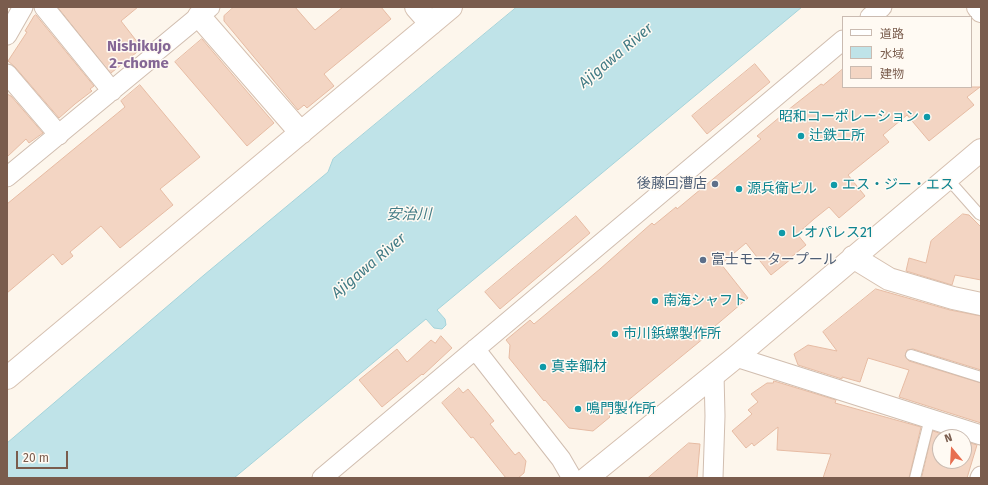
<!DOCTYPE html>
<html>
<head>
<meta charset="utf-8">
<style>
	body { margin:0 }
	#map { position:relative; width:988px; height:485px; overflow:hidden; background:#fdf6ec; font-family:"Fira Sans","Noto Sans JP",sans-serif }
	canvas { display:block }
	.frame { position:absolute; inset:0; border:8px solid #7a5c4d; pointer-events:none }
	.legend { position:absolute; left:842px; top:16px; width:130px; height:72px; box-sizing:border-box; background:#fffaf3; border:1px solid #cabbb1; margin:0; padding:5px 7px; list-style:none; font-size:12px; color:#7a5c4d }
	.legend li { display:flex; align-items:center; gap:8px; height:20px }
	.legend b { width:20px; border:1px solid #cabbb1 }
	.north { position:absolute; left:932px; top:429px; width:40px; height:40px; box-sizing:border-box; background:#fffaf3; border:1px solid #cabbb1; border-radius:50%; rotate:342deg; font-size:11px; font-weight:700; line-height:16px; text-align:center; color:#7a5c4d }
	.north::after { content:''; display:block; margin:auto; width:14px; height:18px; background:#e76f51; clip-path:polygon(50% 0,100% 100%,50% 72%,0 100%) }
	.scale { position:absolute; left:16px; top:451px; width:52px; height:18px; box-sizing:border-box; border:2px solid #7a5c4d; border-top:0; padding-left:5px; font-size:12px; line-height:14px; white-space:nowrap; color:#7a5c4d; -webkit-text-stroke:3px #fffaf3; paint-order:stroke }
</style>
</head>
<body>
<div id="map">
<canvas width="988" height="485"></canvas>
<div class="frame"></div>
<ul class="legend">
<li><b style="height:5px;background:#fff"></b>道路</li>
<li><b style="height:11px;background:#bfe3e8"></b>水域</li>
<li><b style="height:11px;background:#f3d5c3"></b>建物</li>
</ul>
<div class="north">N</div>
<div class="scale">20 m</div>
</div>
<script>
const c = document.querySelector('canvas').getContext('2d');
c.lineJoin = 'round';
function paint(path, color) { c.fillStyle = color; c.fill(path, 'evenodd'); }
function trace(path, color, width, dash) { c.strokeStyle = color; c.lineWidth = width; c.lineCap = dash ? 'butt' : 'round'; c.setLineDash(dash || []); c.stroke(path); }
function write(font, color, halo, rows, align = 'center') {
  c.font = font + ' "Fira Sans","Noto Sans JP",sans-serif'; c.lineWidth = 3; c.setLineDash([]); c.textBaseline = 'middle'; c.strokeStyle = halo; c.fillStyle = color; for (const [text, x, y, turn = 0] of rows) {
    c.save(); c.translate(x, y); c.rotate((+turn || 0) * Math.PI / 180); c.textAlign = isNaN(turn) ? turn : align; if (halo) c.strokeText(text, 0, 0); c.fillText(text, 0, 0); c.restore();
  }
}
const water = new Path2D(`
	M517,7H802L437,310L445,319L446,325L442,329L434,328L426,319L234,478H7V443L204,275L328,172L333,159Z`);
paint(water, '#bfe3e8');
trace(water, '#a5d3da', 1);
const building = new Path2D(`
	M58,7H138L121,21L142,48L111,73Z
	M234,7H295L315,30L343,7H381L391,19L324,74L334,86L307,108L304,105L298,110L224,21V16Z
	M36,15L94,86L90,89L92,91L75,104L59,118L15,67L8,61L27,32L25,31L34,16Z
	M202,39L274,123L247,146L175,62Z
	M755,64L770,82L707,134L692,116Z
	M843,69V87H980L967,97L974,105L929,141L907,115L883,135L889,142L848,175L865,196L839,218L829,207L814,219L797,234L806,245L790,258L791,259L771,275L746,243L721,264L748,298L708,332L710,333L609,416L610,417L593,431L569,428L545,400L544,401L509,358L510,345L506,340L530,320L534,324L600,269L652,223L654,225L676,207L677,209L761,139L757,136L793,106L821,84L823,85Z
	M140,85L200,157L160,189L173,205L120,248L101,226L70,252L73,256L62,265L53,254L7,293V204L125,107L121,101Z
	M7,94L11,96L43,133L29,143L26,139L7,157Z
	M963,214L969,215L981,227V280L955,275L952,285L906,271L909,258L926,263L931,241Z
	M576,216L590,233L500,309L485,292Z
	M876,289L950,310L981,316V370L913,349L907,350L905,356L909,361L981,383V423L899,397L909,370L868,358L860,382L842,377V379L798,365L794,354L808,345L837,351L823,332Z
	M441,336L452,348L423,375L422,374L382,407L359,380L397,349L407,362L431,340L435,343Z
	M774,381L836,400L835,403L921,427L909,478H823L831,454L777,450L778,427L754,446L752,443L746,448L732,431L752,414L748,410L758,402L751,394L767,383H773Z
	M459,388L463,393L468,389L494,421L490,424L515,455L519,452L526,461L524,473L518,478H506L473,437L471,438L442,403Z
	M933,431L951,437H940V461H964V441L977,445L967,478H922Z
	M689,443L700,444L697,478H648Z`);
paint(building, '#f3d5c3');
trace(building, '#e6bba3', 1);
const lane = new Path2D(`
	M948,179L979,214L981,215
	M911,355L981,377
	M915,478L930,418`);
const street = new Path2D(`
	M44,7L112,91
	M870,17L882,7
	M7,35L23,7
	M7,74L59,135
	M7,177L150,59L152,55L210,7
	M475,349L561,459L572,478
	M736,357L981,435
	M322,478L843,40
	M713,478L715,416L714,374
	M980,478L981,476`);
const secondary = new Path2D(`
	M416,7L431,24
	M978,7L981,11
	M199,16L301,133
	M853,257L889,279L953,298L981,304
	M7,378L451,7
	M587,478L736,357L981,150`);
trace(lane, '#d1beb0', 12);
trace(street, '#d1beb0', 21);
trace(secondary, '#d6c0b0', 24);
trace(lane, '#fff', 10);
trace(street, '#fff', 19);
trace(secondary, '#fff', 22);
for (const [x, y, r, color] of [
	[927,117,4,"#0f9aa8"],
	[801,136,4,"#0f9aa8"],
	[715,184,4,"#5c6f8a"],
	[834,185,4,"#0f9aa8"],
	[739,189,4,"#0f9aa8"],
	[782,233,4,"#0f9aa8"],
	[703,260,4,"#5c6f8a"],
	[655,301,4,"#0f9aa8"],
	[615,334,4,"#0f9aa8"],
	[543,367,4,"#0f9aa8"],
	[578,409,4,"#0f9aa8"]
]) { const dot = new Path2D(); dot.arc(x, y, r, 0, 2 * Math.PI); c.fillStyle = color; c.fill(dot); trace(dot, '#fffaf3', 1.5); }
write('14px', '#0d838f', '#fffaf3', [
	["昭和コーポレーション",919,117,"right"],
	["辻鉄工所",809,136],
	["エス・ジー・エス",842,185],
	["源兵衛ビル",747,189],
	["レオパレス21",790,233],
	["南海シャフト",663,301],
	["市川鋲螺製作所",623,334],
	["真幸鋼材",551,367],
	["鳴門製作所",586,409]
], 'left');
write('14px', '#4e5e75', '#fffaf3', [
	["後藤回漕店",707,184],
	["富士モータープール",711,260,"left"]
], 'right');
write('bold 15px', '#846695', '#fffaf3', [
	["Nishikujo",139,47],
	["2-chome",139,64]
]);
write('italic 15px', '#437c86', '#fffaf3', [
	["Ajigawa River",616,56,-40],
	["安治川",409,215],
	["Ajigawa River",369,266,-40]
]);
</script>
</body>
</html>
